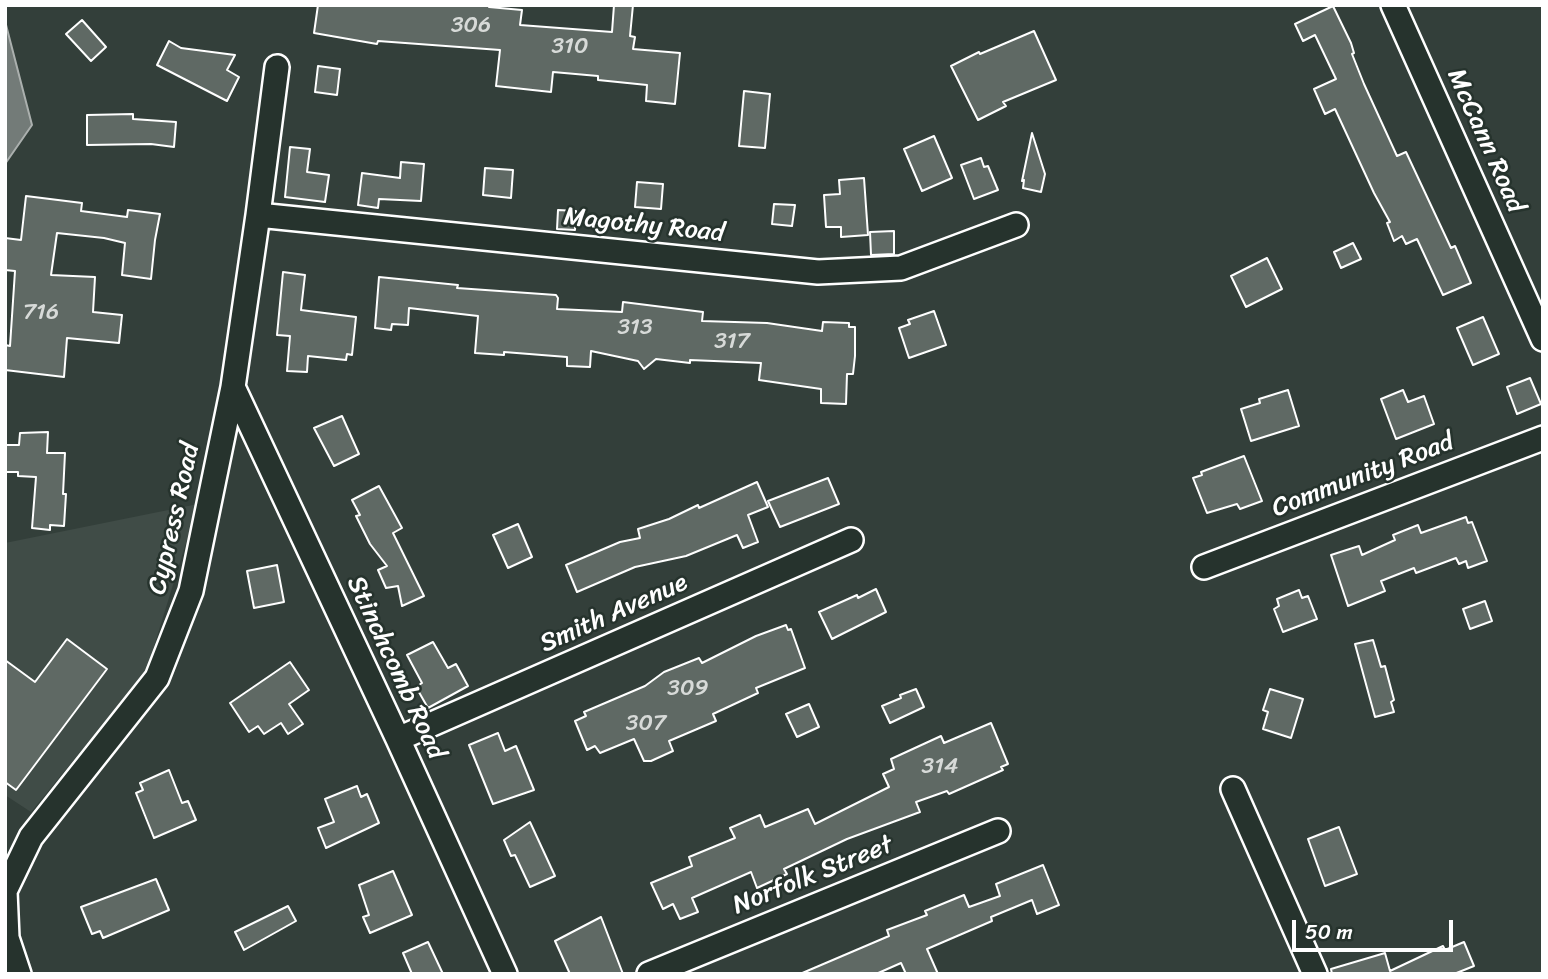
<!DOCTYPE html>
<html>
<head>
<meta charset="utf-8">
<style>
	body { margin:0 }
	#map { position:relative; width:1548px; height:979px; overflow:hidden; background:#333f3a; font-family:Sriracha,sans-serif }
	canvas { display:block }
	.frame { position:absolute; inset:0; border:7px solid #fff; pointer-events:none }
	.scale { position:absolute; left:1292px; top:920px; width:161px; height:32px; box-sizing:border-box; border:4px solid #fff; border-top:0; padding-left:9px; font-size:21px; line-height:24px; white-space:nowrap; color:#fff; -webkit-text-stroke:5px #26332d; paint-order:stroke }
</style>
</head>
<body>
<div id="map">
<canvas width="1548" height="979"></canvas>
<div class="frame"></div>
<div class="scale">50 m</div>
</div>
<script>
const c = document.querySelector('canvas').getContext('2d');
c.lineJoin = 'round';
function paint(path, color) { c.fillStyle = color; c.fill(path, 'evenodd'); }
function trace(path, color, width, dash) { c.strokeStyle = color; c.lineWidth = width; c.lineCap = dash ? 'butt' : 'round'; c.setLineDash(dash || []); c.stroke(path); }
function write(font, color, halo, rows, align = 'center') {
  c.font = font + ' Sriracha,sans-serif'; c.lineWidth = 5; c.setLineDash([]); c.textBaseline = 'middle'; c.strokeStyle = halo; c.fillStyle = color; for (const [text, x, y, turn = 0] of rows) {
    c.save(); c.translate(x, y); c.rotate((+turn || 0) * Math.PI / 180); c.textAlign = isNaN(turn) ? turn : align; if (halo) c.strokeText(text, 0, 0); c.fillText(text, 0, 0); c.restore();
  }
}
paint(new Path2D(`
	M198,504L146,672L31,812L5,795V543Z`), '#404c47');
const water = new Path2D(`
	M5,21L32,125L5,164Z`);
paint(water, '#737b78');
trace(water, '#abb0ae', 2);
const building = new Path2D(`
	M318,5H489V7L522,10L520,25L612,32L614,5H633L630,36L635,37L633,49L680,53L675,104L646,101L647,85L598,80V76L553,72L551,92L496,86L500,50L378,41L377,44L314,33Z
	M1333,6L1351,43L1354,53L1352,54L1364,84L1397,156L1406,152L1451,248L1455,246L1471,283L1443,295L1417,239L1406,244L1402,236L1394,241L1387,223L1390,222L1374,193L1335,109L1325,114L1314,89L1336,79L1315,35L1303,41L1295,24Z
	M82,20L106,47L91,61L66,34Z
	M1034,31L1056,80L1003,102L1006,106L978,120L951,66L979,52L980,54Z
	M169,41L181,48L235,55L227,70L239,77L227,101L157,65Z
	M318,66L340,69L337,95L315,92Z
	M744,91L770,94L765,148L739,146Z
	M133,114V119L176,122L174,147L151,144L87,145V115Z
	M1032,133L1045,174L1041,192L1023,188L1024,180L1022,181Z
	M934,136L952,178L922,191L904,149Z
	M290,147L310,149L307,172L329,175L325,202L285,197Z
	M981,158L984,167L988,166L998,190L974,199L961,165Z
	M401,162L424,164L421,201L379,199L378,208L358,205L362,173L400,178Z
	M485,168L513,170L511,198L483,195Z
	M864,178L868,235L841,237V227H826L824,195L840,194L839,180Z
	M637,182L663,184L661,209L635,207Z
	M26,196L82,203L81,211L127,217L128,210L160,214L155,240L151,279L122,275L125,243L104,238L57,233L51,275L95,277L93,312L122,315L119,343L67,338L64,377L5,370V345L10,346L15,271L5,270V238L21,240Z
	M774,204L795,205L792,226L772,224Z
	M558,210L576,211L575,230L557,229Z
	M894,231V254L871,255L870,232Z
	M1353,243L1361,259L1341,268L1334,252Z
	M1267,258L1282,289L1246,307L1231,276Z
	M283,272L305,275L301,310L356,317L352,355L347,354L346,360L308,356L307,372L287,371L290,336L277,335Z
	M379,277L458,285L457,288L556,295L558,298L557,309L622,312L623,302L703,312L702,321L767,323L822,331L823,322L849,323V327H855V356L853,374H847L846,404L821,403V389L759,380L761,363L690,360V363L656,359L644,369L638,361L591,351L590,367L567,366V357L504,352V355L475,353L478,316L409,308L408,325L392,324L391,330L375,328Z
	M934,311L946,345L909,358L899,328L910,324L908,320Z
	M1483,317L1499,354L1473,365L1457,328Z
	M1530,378L1541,404L1517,414L1507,387Z
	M1288,390L1299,426L1251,441L1241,409L1260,403L1259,399Z
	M1403,390L1408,402L1424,396L1434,424L1396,439L1381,399Z
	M342,416L359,454L334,466L314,428Z
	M48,432L47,453H65L63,494H66L64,526L50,525V530L32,528L36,477L18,476V472H5V445H19L20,433Z
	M1244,456L1262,501L1240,509L1237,504L1207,513L1193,478L1202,475L1201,472Z
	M828,478L839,504L780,527L768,501Z
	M757,482L768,507L748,515L758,542L743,548L737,535L686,556L635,567L577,592L566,565L620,542L640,538L638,529L669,519L698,505L699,508Z
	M379,486L402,528L393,533L424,596L402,606L398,586L386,588L378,570L387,566L370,544L356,516L360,515L352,500Z
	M1466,517L1468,523L1472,522L1487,561L1468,568L1466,561L1459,564L1456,558L1416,573L1414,568L1381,581L1385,591L1348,606L1331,555L1359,546L1362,555L1395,540L1393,535L1418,525L1421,533Z
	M518,524L532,557L508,568L493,535Z
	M277,565L284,602L254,608L247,571Z
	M876,589L886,612L832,639L819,612L857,595L858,598Z
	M1299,590L1302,598L1308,596L1317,619L1283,632L1274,609L1279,606L1277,599Z
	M1485,601L1492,621L1470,629L1463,609Z
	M786,625L788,630L791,629L805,668L756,688L758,693L713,714L716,721L669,741L673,751L651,761H644L634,739L600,753L595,746L587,750L575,721L586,716L584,712L645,686L664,672L699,658L702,663L756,636Z
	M67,639L107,669L16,790L5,782V660L35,682Z
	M1373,640L1381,667L1385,666L1394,700L1391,702L1394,712L1375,717L1355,644Z
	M433,642L448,668L456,664L468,686L428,708L416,687L422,683L407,655Z
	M290,662L309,690L289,704L303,724L288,734L281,723L264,734L258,726L249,732L230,703Z
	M916,689L924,707L890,723L882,706L901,698L900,695Z
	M1270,689L1303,699L1291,738L1263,729L1268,712L1263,710Z
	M809,704L819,727L797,737L786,714Z
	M991,723L1008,764L1001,767L1003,770L949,794L947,791L916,802L920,812L847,839L784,869L787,874L757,888L751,872L692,898L698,912L680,919L673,904L663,909L651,883L692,866L689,857L735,838L730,828L760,815L765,827L808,809L815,824L889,787L883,774L894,769L891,759L941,736L944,743Z
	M498,733L505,751L516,746L534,790L493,804L469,745Z
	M169,770L182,803L188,801L196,820L154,838L136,793L143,790L140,783Z
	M357,786L361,797L367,794L379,823L326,848L318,828L334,822L325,799Z
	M530,822L555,876L530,887L515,855L511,856L504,840Z
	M1339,827L1357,874L1325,886L1308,839Z
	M1043,865L1059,905L1037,914L1032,900L991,917L992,921L927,949L938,974H906L901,963L876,974H800L889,936L887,930L927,915L925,911L964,895L969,907L1000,896L996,884Z
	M393,871L412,915L370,933L363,917L369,915L359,885Z
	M156,879L169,910L103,938L100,931L92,934L81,907Z
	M288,906L296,921L244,950L235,932Z
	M601,917L623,974H570L555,941Z
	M428,942L443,974H412L403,953Z
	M1464,942L1474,966L1454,974H1332L1331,969L1385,953L1390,971L1443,946L1445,950Z`);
paint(building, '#5f6964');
trace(building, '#fff', 2);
const minor = new Path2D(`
	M1393,5L1543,339
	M258,215L818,272L901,268L1016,225
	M233,387L398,739L505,974
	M1204,567L1543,438
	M398,739L851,540
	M1233,789L1315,974
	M19,974L7,938L5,891L31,837L157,678L191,591L233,387L258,215L277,67
	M649,974L998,831`);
trace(minor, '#fff', 28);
trace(minor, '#26332d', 23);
write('23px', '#d7dad8', null, [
	["306",471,26],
	["310",570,47],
	["716",41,313],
	["313",635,328],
	["317",732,342],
	["309",688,689],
	["307",646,724],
	["314",940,767]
]);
write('26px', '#fff', '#26332d', [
	["McCann Road",1485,141,66],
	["Magothy Road",644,226,6],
	["Community Road",1363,476,-21],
	["Cypress Road",175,519,-77],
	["Smith Avenue",614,614,-24],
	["Stinchcomb Road",395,668,65],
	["Norfolk Street",813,876,-22]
]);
</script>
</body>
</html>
